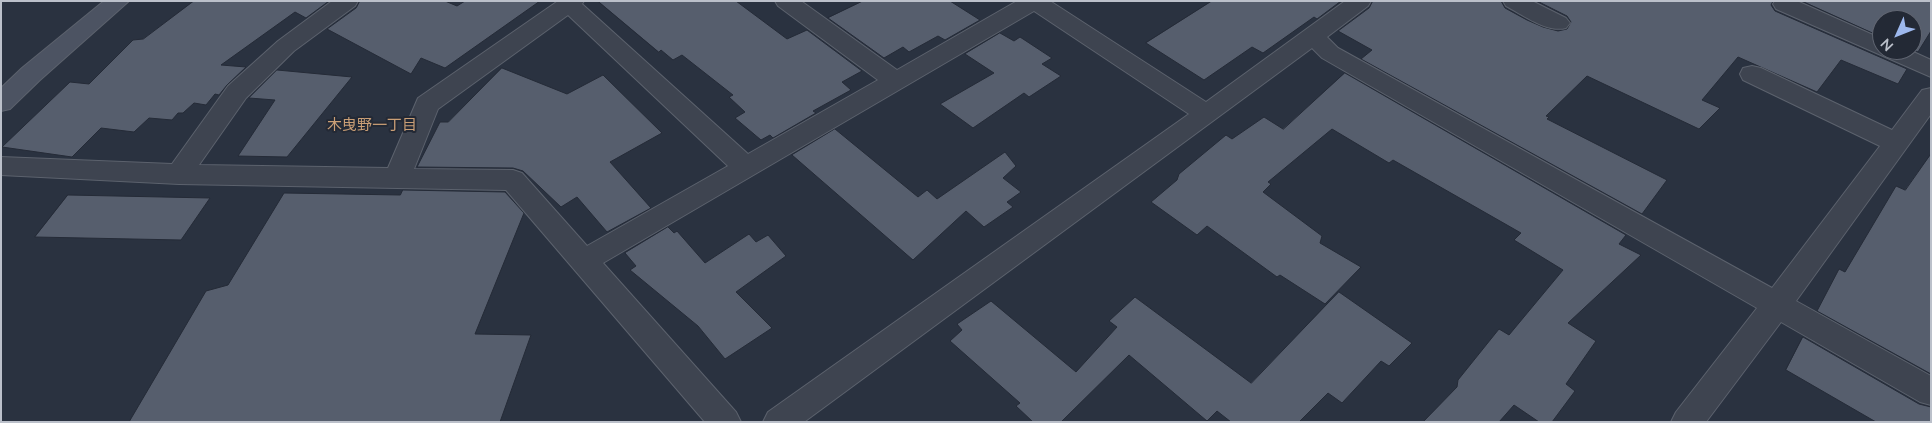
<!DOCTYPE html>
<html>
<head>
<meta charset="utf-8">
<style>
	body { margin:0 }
	#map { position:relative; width:1932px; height:423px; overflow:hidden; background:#2a3240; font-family:Lato,sans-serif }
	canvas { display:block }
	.frame { position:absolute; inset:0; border:2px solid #bbc0ca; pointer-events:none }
	.north { position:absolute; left:1872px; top:10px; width:50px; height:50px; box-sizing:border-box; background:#232935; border:1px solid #606571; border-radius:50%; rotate:226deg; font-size:14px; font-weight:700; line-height:20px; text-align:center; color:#bbc0ca }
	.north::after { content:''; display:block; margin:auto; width:18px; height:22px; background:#9db8ed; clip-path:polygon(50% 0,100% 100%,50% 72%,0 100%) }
</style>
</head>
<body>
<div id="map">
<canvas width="1932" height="423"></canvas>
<div class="frame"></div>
<div class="north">N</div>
</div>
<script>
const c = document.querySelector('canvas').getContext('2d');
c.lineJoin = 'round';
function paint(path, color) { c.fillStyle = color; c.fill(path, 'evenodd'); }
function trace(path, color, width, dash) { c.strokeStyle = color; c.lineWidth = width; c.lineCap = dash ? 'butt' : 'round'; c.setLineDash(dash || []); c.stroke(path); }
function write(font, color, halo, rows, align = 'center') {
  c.font = font + ' Lato,"Noto Sans JP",sans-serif'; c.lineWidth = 4; c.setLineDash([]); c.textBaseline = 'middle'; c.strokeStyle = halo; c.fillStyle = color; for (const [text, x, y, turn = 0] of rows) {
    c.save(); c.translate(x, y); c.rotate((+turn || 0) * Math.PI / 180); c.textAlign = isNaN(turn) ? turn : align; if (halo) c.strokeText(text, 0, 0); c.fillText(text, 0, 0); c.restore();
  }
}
const building = new Path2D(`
	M194,1H329L306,18L295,12L221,65L246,67L227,85L219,95L215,94L206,105L194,103L183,113H178L172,120L149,118L134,132L101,128L72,157L2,147L70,82L89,84L133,40L143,39Z
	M360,1H445L457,6L465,1H540L445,68L421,58L411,74L327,29L356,8Z
	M598,1H736L787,39L807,30L862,71L842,82L851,90L813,111L816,113L773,138L770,135L761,140L735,118L745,112L729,97L733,95L682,55L673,60L661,50L659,52Z
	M863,1H950L980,20L945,40L938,36L909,52L903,47L884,58L828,18Z
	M1212,1H1341L1317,19L1314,17L1263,53L1252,47L1204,80L1146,43Z
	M1373,1H1501L1505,8L1527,20L1543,27L1558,31L1567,29L1571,22L1567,16L1537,1H1773L1771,5L1775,11L1907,69L1898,84L1841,60L1817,92L1738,57L1702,100L1720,108L1699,129L1587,76L1546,116L1549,117L1547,119L1667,180L1642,214L1361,59L1372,50L1338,31L1369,8Z
	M1802,1H1931V31L1918,52L1912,49V20H1882V37Z
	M1000,33L1014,41L1020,37L1052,58L1042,64L1061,76L1029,97L1024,93L973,128L940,104L994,73L965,54Z
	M502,68L567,94L603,75L662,133L610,162L651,208L607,232L577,197L561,207L523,171L513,168L417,167L440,122H448Z
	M277,70L352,77L287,157L238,156L275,100L249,98Z
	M1345,73L1626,235L1619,244L1641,255L1568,323L1596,341L1566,384L1575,391L1552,422H1539L1514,405L1499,422H1423L1457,387L1458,380L1499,329L1509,335L1563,270L1514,240L1521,233L1393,160L1389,163L1332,129L1268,182L1271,184L1263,192L1322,236L1320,243L1361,267L1325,304L1280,275L1277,277L1207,226L1197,235L1151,202L1177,180L1179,174L1226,135L1232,139L1264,117L1283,129Z
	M835,129L918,197L927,190L937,199L1005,152L1016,166L1003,178L1021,192L1007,202L1013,207L984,227L966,211L913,260L792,155Z
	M1931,154V374L1817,311L1839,269L1845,272L1896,186L1905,190Z
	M403,190L505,192L524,213L475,334L531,335L500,422H129L206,291L228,285L284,193L400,195Z
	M68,195L210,198L181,240L35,237Z
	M668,227L674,233L677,231L705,263L749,234L756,242L768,235L786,256L736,292L772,328L725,359L698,326L630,270L636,266L625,253Z
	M1339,292L1412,343L1389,366L1381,361L1342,403L1328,393L1299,422H1231L1217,411L1207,421L1129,355L1061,422H1033L1016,406L1020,403L950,341L962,330L957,324L991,301L1076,372L1117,327L1109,321L1135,297L1251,383Z
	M1803,337L1919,404L1931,407V422H1876L1786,370Z`);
paint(building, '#565e6d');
trace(building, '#252b37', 1);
const street = new Path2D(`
	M332,1H358L355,6L294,51L246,98L199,165L388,168L418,98L558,1H584L582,4L748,154L878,80L778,6L775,1H801L897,70L1017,1H1050L1206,102L1345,1H1371L1368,6L1327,37L1338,48L1772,288L1880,146L1743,80L1740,74L1743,68L1752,66L1761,68L1892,130L1922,90L1931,88V114L1796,301L1931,376V405L1920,402L1781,322L1706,422H1671L1676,412L1757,308L1322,58L1312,48L804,422H763L768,412L1189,114L1034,11L603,263L736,412L741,422H705L506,190L179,184L1,175V157L172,164L228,86L278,41ZM568,15L728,166L587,246L522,173L513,170L414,169L438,109Z
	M1503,1H1532L1566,18L1570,23L1566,28C1547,33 1523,15 1506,6Z
	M1775,1H1797L1882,39V50H1909L1931,60V77L1776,9L1773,4Z`);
const secondary = new Path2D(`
	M104,1H129L40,80L10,109L1,111V88L22,68Z`);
trace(street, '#5c626d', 2);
trace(secondary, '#5c626d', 2);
paint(street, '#3e4450');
paint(secondary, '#4c5362');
write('15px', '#ca9f76', '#232935', [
	["木曳野一丁目",372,125]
]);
</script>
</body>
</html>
